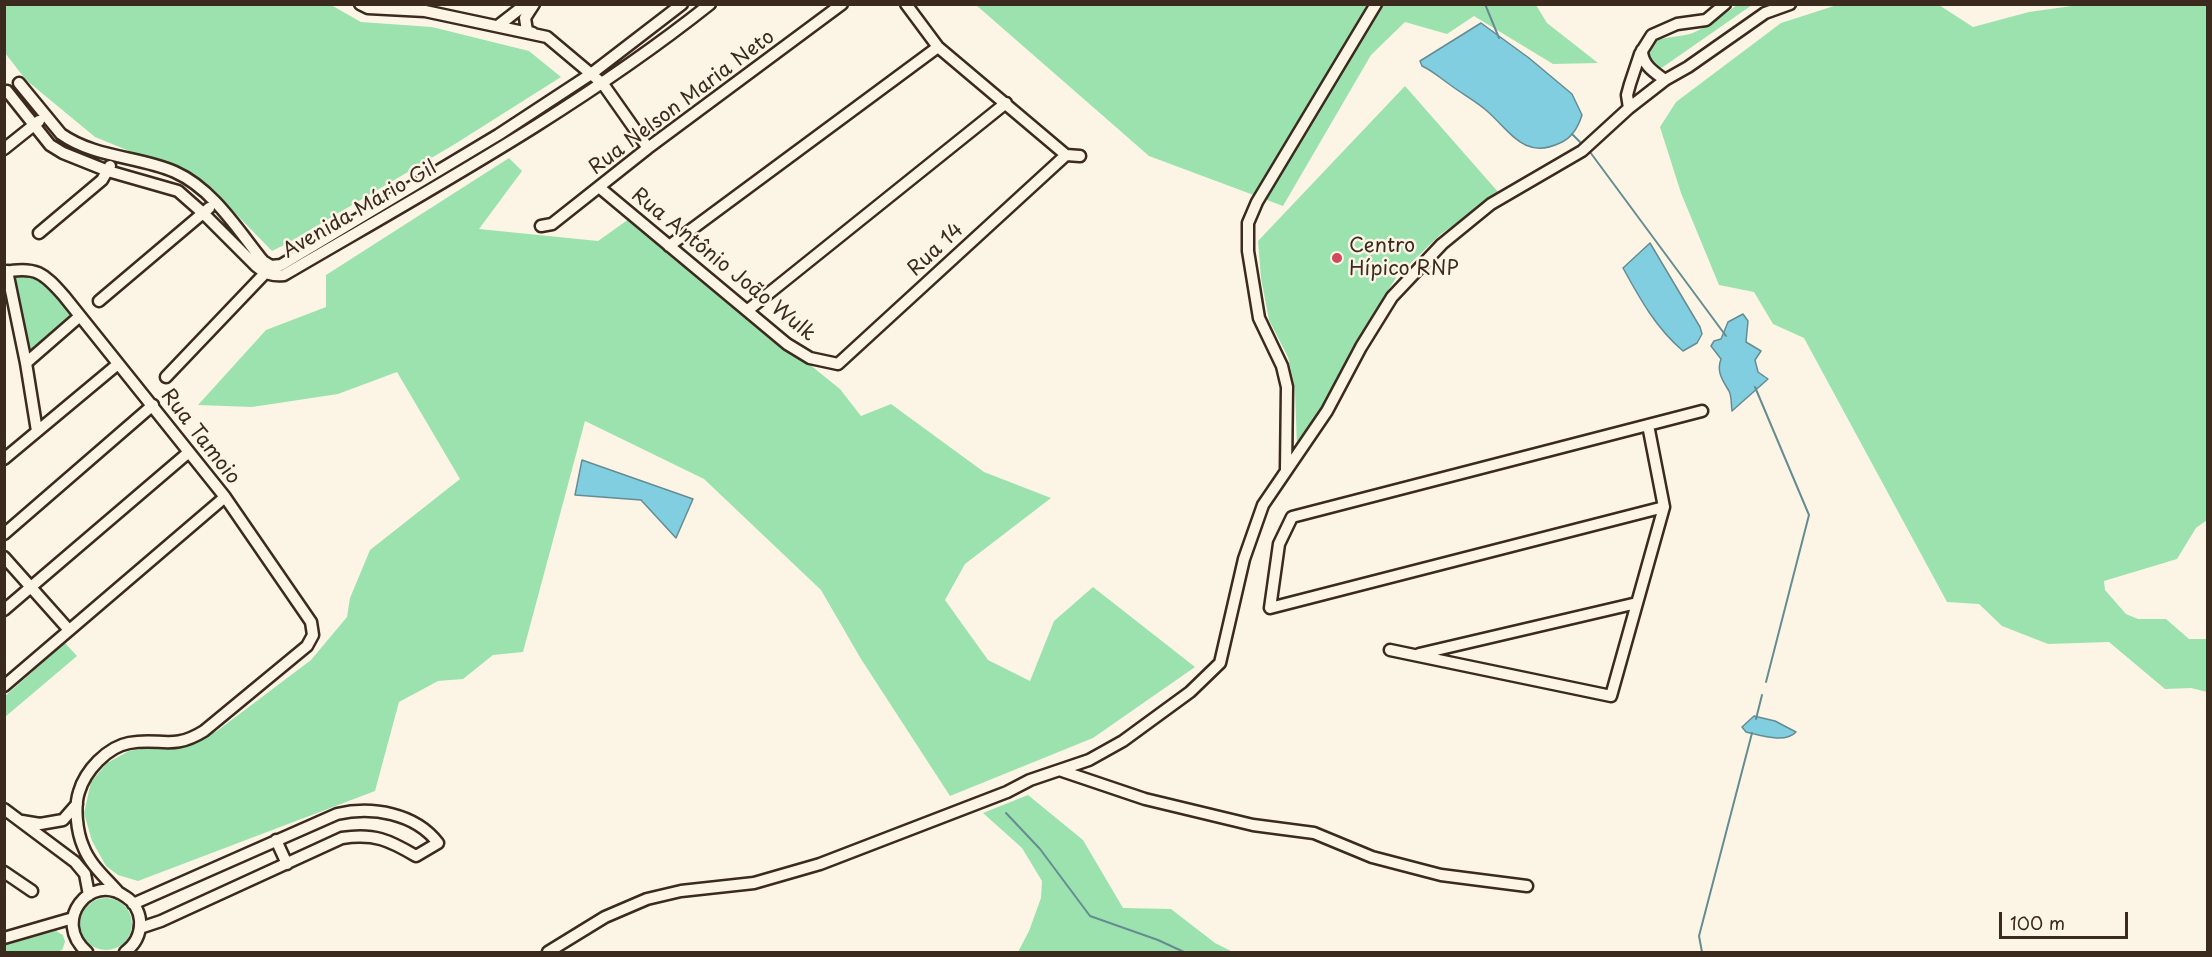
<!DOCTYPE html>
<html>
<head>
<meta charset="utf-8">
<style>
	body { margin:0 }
	#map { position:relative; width:2212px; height:957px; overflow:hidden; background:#fcf5e5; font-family:"Playpen Sans",sans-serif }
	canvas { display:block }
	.frame { position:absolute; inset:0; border:6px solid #3b2a1e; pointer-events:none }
	.scale { position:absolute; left:1999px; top:912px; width:129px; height:27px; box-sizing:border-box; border:3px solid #3b2a1e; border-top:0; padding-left:8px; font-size:18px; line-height:21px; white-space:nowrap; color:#3b2a1e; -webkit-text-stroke:4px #fcf5e5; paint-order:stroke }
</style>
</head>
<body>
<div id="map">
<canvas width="2212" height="957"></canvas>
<div class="frame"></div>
<div class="scale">100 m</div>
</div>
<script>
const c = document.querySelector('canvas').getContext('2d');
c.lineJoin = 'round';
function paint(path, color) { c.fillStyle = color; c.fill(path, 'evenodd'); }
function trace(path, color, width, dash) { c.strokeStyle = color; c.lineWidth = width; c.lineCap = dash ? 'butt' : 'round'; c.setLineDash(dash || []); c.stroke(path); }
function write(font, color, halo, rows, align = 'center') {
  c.font = font + ' "Playpen Sans",sans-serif'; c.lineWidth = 5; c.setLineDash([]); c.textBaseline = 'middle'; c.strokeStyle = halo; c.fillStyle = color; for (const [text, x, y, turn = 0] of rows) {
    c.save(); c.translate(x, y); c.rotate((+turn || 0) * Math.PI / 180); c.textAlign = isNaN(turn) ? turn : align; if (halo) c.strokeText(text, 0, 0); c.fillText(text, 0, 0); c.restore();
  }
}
paint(new Path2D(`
	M4,5H331L361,22L432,27L529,51L561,77L455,144L288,243L272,251L205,182L95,137L26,80L5,53Z
	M976,5H1536L1547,23L1598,63L1553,64L1474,16L1447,34L1405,22L1371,55L1283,206L1149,156Z
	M1737,5H1752L1663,67L1657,69L1652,67L1645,52C1659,31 1677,41 1697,31C1712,24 1724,14 1737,5Z
	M1837,5H1939L1973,27L2029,12L2079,5H2207V520L2196,528L2177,559L2104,581L2105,590L2126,614L2138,619H2166L2189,639H2207V692L2191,688L2165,689L2109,642L2048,644L2002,626L1979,604L1947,602L1804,338L1773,324L1754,292L1719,285L1681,193L1660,127L1676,102L1781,23Z
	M1405,86L1499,193L1441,234L1397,276L1351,350L1319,416L1297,448L1295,389L1288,357L1269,320L1261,278L1258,241Z
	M509,158L522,171L479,229L598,241L629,219L840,389L861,416L891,404L984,472L1051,498L965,564L945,600L988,660L1030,681L1054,621L1093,587L1195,667L1093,738L950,796L861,659L821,590L704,479L585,421L523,652L493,655L463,679L438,681L399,702L375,791L138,881L118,875L106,866L92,841L84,813L91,782L107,763L129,751L153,747H184L217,731L311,660L347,617L350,598L370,550L460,479L397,372L338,394L252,407L198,405L266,330L326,307V275Z
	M9,273L43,276L77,315L28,358Z
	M65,643L77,656L5,717V696Z
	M1028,795L1083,840L1123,908L1171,909L1215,943L1233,952H1018L1029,931L1041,898L1042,881L1022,848L983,813Z
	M80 924a26 26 0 1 1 52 0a26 26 0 1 1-52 0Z
	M56,931L63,935L65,942L62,950L57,952H5V945Z`), '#9ce2af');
const water = new Path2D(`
	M1481,23L1529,58L1572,94L1582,115C1578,128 1572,138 1560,143C1524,160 1511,132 1487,111C1476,101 1462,94 1449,84C1440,78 1433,71 1422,66L1420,61Z
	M1650,243L1700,327L1702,334L1697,343L1683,351C1656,328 1640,299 1623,268Z
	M1743,314L1748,321L1746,342L1761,351L1755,360L1758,372L1768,379L1732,411C1731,405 1732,397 1729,391C1723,381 1716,372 1721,359L1711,346L1714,341L1721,339L1728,322Z
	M582,460L693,499L676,538L641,500L575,495Z
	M1754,716L1775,721L1796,732C1785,744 1760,735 1746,732L1742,727Z`);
paint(water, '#81cee0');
trace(water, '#658c92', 1.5);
trace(new Path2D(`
	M1485,4L1499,38
	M1572,134L1580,142
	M1590,152L1726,336
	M1755,387L1809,515L1766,682
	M1756,719L1762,695
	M1006,813L1040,849L1090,916L1158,940L1184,952
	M1702,952L1699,936L1752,733`), '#658c92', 2);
const minor = new Path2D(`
	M360,4L368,8L425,11L547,37L603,84L648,148
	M906,4L938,47L1066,155L1080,156
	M499,25L526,4
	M533,33L527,31L525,18L534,4
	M1642,50C1642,65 1654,72 1665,80
	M19,83L61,134C95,158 138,156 175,172C213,189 238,230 263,261L271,266L281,265L498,135L591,74L682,4
	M7,91L50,145L63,153L108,171L178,191L203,213L256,266C266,274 272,276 284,275C429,190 578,109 710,4
	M1629,108L1627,95L1630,84L1640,54L1652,35L1677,24L1706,20L1725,4
	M4,149L39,121
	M600,188L787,344L810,358L838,364L1066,155
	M541,226L552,224L648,148L842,4
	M39,233L102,180L110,166
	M669,246L938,47
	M7,271L26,363L37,431
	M4,272C36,266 44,273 64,296L225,497L311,622L313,635L307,646L204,731C172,751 161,737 129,743C107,747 85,771 79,792C74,807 77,832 83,846C90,865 106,878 119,893
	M99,301L209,208
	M748,310L1006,103
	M26,363L80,316
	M166,377L269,269
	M4,459L118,364
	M1286,470L1287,387L1282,366L1259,318L1248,251V223L1257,202L1376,4
	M1664,507L1270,608L1279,544L1292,517L1702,411
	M4,534L153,405
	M4,557L69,630
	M4,610L189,452
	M1390,650L1611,696L1664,507L1648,425
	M1419,654L1637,603
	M4,686L225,497
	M1062,771L1145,799L1253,825L1314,833L1372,857L1441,875L1527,886
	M4,809L75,862L85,874L89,895
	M22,821L40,824L63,820L77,804
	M276,840L287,864
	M4,872L32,891
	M133,904L337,814C372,806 415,813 438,843L416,856C389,840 374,833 342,838L161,921L140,928
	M4,938L73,918
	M87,952C51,922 90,871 126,897C134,902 139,911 140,920C141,934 136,944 125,952
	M548,952L605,917L647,899L681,891L754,883L820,864L1007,792L1030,780L1089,760L1123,741L1190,692L1220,663L1244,559L1263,505L1327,411L1361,347L1392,297L1442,244L1491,204L1582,151L1629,108L1665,80L1688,67L1765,13L1790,4`);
trace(minor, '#3b2a1e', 15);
trace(minor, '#fcf5e5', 10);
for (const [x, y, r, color] of [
	[1337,258,6,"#d1495b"]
]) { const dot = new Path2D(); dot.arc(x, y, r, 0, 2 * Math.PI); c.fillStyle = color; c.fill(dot); trace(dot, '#fcf5e5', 2); }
write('20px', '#3b2a1e', '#fcf5e5', [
	["Rua Nelson Maria Neto",682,103,-37],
	["Avenida Mário Gil",360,210,-30],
	["Rua 14",936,250,-43],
	["Rua Antônio João Wulk",723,265,39],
	["Rua Tamoio",200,437,52]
]);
write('20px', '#3b2a1e', '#fcf5e5', [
	["Centro",1349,246],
	["Hípico RNP",1349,269]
], 'left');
</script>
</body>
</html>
